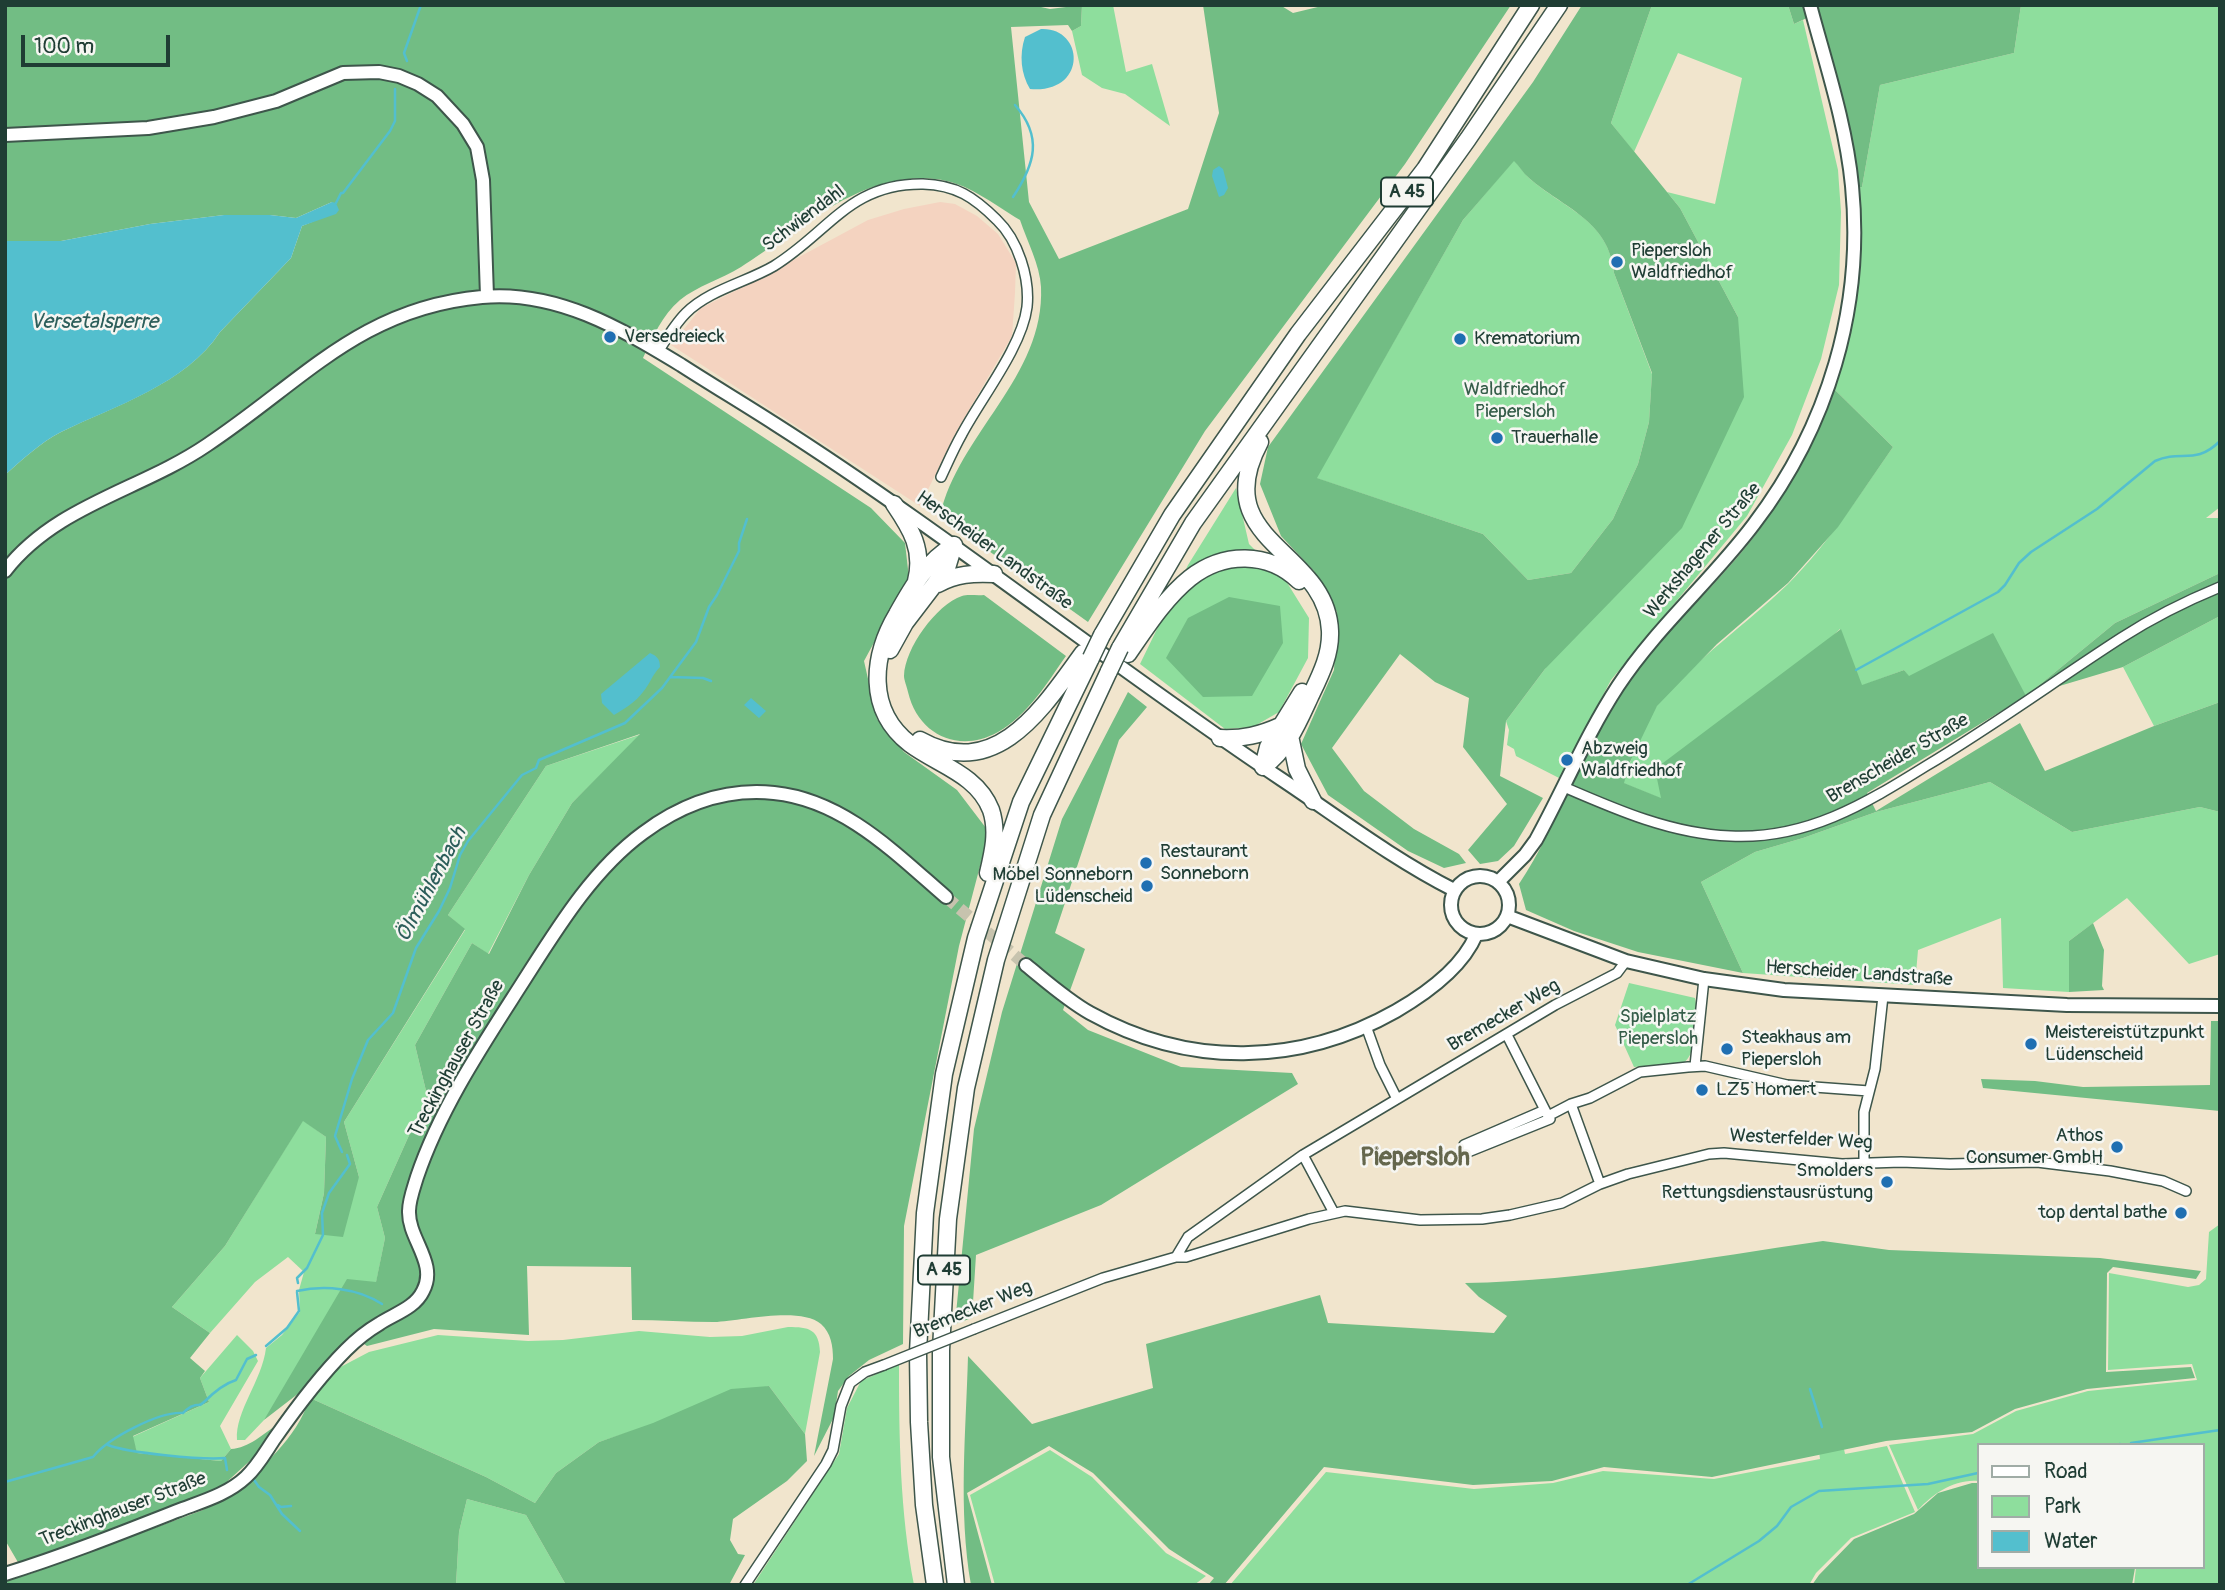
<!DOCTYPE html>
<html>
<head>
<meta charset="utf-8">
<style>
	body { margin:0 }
	#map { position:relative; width:2225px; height:1590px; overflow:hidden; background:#f1e5cd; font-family:Pangolin,sans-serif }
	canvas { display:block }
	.frame { position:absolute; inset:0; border:7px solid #1f3d34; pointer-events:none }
	.legend { position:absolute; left:1977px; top:1443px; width:228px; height:126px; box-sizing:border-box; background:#f6f6f2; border:2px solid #a0aca6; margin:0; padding:9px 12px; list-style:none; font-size:21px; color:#1f3d34 }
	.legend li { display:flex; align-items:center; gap:14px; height:35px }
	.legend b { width:35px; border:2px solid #a0aca6 }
	.scale { position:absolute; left:21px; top:35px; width:149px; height:32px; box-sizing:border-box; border:4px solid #1f3d34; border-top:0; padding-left:9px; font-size:21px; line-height:24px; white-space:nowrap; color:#1f3d34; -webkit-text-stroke:5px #f6f6f2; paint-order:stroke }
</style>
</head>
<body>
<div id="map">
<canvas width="2225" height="1590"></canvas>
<div class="frame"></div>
<ul class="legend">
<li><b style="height:9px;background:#fff"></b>Road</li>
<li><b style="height:19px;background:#8ede9d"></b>Park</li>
<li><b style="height:19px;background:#53bfce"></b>Water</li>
</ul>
<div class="scale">100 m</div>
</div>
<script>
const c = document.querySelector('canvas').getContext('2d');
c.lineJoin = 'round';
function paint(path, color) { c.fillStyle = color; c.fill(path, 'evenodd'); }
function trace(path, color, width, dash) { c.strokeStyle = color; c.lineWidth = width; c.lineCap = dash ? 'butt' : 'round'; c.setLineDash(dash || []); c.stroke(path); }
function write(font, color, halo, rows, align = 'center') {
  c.font = font + ' Pangolin,sans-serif'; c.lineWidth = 5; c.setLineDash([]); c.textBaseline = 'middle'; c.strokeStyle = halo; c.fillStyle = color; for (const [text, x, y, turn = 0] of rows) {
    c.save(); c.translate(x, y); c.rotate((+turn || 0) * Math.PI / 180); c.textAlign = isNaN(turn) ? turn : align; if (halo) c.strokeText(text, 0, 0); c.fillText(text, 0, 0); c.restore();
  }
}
paint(new Path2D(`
	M940,202L955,204L977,216L998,234L1016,263L1015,293L1012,336L955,434L920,506L671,345L701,308L745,286L868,220L904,209Z`), '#f4d3c0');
paint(new Path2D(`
	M1082,5H1113L1126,72L1152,64L1170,126L1125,94L1102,88L1082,75L1072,31L1081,26Z
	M1652,5H1788L1794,24L1803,20L1838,170L1841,212L1839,285L1821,359L1792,435L1747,516L1611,680L1559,778L1516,756L1514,749L1507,745L1509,730L1506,721L1545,669L1738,317L1680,208L1667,192L1715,204L1742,78L1678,53L1634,152L1611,123Z
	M2021,5H2220V507L2206,518H2220V573L2115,623L2026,696L1908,676L1904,670L1861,686L1840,629L1662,799L1623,783C1630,762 1645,721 1658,704C1696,658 1746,625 1788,584C1829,543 1860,494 1893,447L1833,388L1846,340L1854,188L1862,187L1880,85L2014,53Z
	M1514,160C1519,166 1523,172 1528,177C1563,209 1609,219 1614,273L1652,374L1649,422L1638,464L1613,519L1571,573L1528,580L1483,534L1316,478L1463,220Z
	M1236,488L1249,544L1286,581L1309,618L1308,658L1279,712L1253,727L1225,729L1140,664L1188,565Z
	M2220,616V702L2154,726L2123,667Z
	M642,734L572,803L529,875L488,954L472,943L415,1045L427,1095L377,1207L385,1238L376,1283L264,1420L245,1440H237C235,1411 262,1381 266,1348L282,1335L300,1312L299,1290L304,1272L288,1257L255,1282L210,1333L172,1307L225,1246L303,1120L326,1137L324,1193L315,1234L359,1177L344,1122L465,930L448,915L546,766Z
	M1990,782L2072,832L2200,807L2220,812V954L2189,964L2127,898L2069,941V992L2003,988L2001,918L1918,950L1915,985L1743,973L1701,882L1755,852L1803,838L1876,812Z
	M1629,983L1695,998C1699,1013 1697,1056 1683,1063L1634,1067L1615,1025Z
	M2220,1224V1583L2134,1585L2136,1568L2129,1567H2202V1445H1978V1481C1954,1479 1933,1494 1918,1510L1889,1445L1973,1434L2016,1411L2088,1391L2197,1380L2192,1364L2108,1370L2109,1273L2188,1287L2199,1285L2206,1279L2209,1232Z
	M788,1327C809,1327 819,1329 820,1352L805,1434L769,1386L599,1442L556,1473L535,1503L486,1477L310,1398L333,1371L369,1352L438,1335L528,1341L563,1340L639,1331L710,1337L742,1336Z
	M237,1335L253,1351L258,1361L220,1426L231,1449L221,1461L137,1453L132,1437L209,1402L200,1378Z
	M899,1364C899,1438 900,1512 914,1585H753L839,1454L847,1408L861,1381Z
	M1843,1444L1845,1454L1887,1446L1915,1512L1851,1538L1816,1573L1809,1585H1230L1326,1472L1474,1489L1553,1483L1603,1471L1714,1479L1820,1459L1819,1451Z
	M1050,1450L1092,1477L1166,1553L1206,1576L1194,1585H995L970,1495Z
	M467,1499L526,1515L566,1585H456L459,1532Z`), '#8ede9d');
paint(new Path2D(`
	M5,5H1032L1050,9L1082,5L1081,26L1072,31L1068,25L1011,27L1029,202L1059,259L1188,209L1219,113L1203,5H1280L1293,13L1326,5H1511L1405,164L1205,431L1088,622L940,516C958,434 1045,377 1041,287C1040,265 1027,241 1020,220C993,204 967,182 935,179C861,171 798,231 741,267C722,279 697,286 680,300C662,315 653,337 643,358L871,508L905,543L909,578L864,661L877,719L904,752L957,790L989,832L959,946L904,1226L903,1344L869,1360L849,1376L838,1391L834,1417L814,1456L833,1359C833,1346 831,1333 821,1324C800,1306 740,1321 714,1322C687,1322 659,1320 632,1320L631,1267L527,1266L529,1335L434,1329L367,1346L353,1336L299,1393L264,1420L347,1279L376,1282L385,1238L377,1207L427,1095L415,1045L472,943L489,954L529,875L572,803L640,734L546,766L448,915L465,929L344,1122L359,1177L343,1237L315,1234L324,1193L326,1137L303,1121L225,1246L172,1307L210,1333L190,1358L205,1371L200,1378L209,1402L133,1436L137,1453L221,1461L231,1449C249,1448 263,1434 278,1424L253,1458L219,1489L19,1564L5,1540V475C23,459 40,443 61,432C114,406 186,384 220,332L291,258L302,226L324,217L332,202L296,218L270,215H224L150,224L61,241H5Z
	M1582,5H1652L1611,123L1680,208L1738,317L1744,397L1682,528L1545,669L1506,721L1500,776L1543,798L1514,846L1498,861L1480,864L1468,850L1507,804L1463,747L1469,698L1435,682L1400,654L1332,748L1364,791L1414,829L1459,854L1466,863L1444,868L1408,851L1328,795L1301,744L1334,670L1337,612L1314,571L1281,536L1260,484L1268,447L1533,82ZM1514,161C1519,166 1523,173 1529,178C1563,208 1609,220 1614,273L1652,373L1649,422L1638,464L1613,519L1571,573L1528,580L1483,534L1317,478L1463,220Z
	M1788,5H2021L2014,53L1880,85L1862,187L1854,188L1809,17L1794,24Z
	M1833,388L1893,447L1838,527L1788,583L1717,644L1657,706L1630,762L1624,783L1661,798L1655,769L1841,629L1862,685L1904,670L1909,676L1993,633L2026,696L2115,623L2220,573V616L2123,667L2026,696L1867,793L1876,811L2020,723L2045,771L2154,726L2220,702V812L2200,807L2072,832L1990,782L1876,812L1803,838L1755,852L1701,882L1743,973L1638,952L1574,931L1526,910L1519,884C1560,823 1579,751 1621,691C1659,636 1712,591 1753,538C1788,493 1813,442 1833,388Z
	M984,595L1066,656C1047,683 1028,715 998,732C959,754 918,735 908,692C907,687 904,680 904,676C905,648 936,605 962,596C968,594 977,596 984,595Z
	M1229,597L1280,606L1283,643L1252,696L1203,697L1166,658L1188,618Z
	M1128,692L1147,707L1119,740L1055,933L1085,949L1063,1010L1088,1030L1181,1067L1292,1073L1298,1084L1101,1205L976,1255L972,1318L955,1324L974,1129L1002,1012L1062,819Z
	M2093,923L2104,950L2102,986L2104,990L2069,992V941Z
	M2211,1021H2220V1111L1983,1088L1981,1079L2035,1081L2083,1087L2210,1085Z
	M1823,1241L1889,1250L2100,1258L2201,1271L2196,1279L2113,1267L2107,1273L2106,1372L2191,1367L2195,1378L2087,1389L2015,1409L1972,1432L1886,1441L1712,1477L1604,1467L1552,1481L1473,1485L1324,1467L1224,1585H1208L1214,1578L1169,1549L1093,1473L1049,1446L967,1493L992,1585H971C958,1510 966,1432 968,1356L1032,1424L1153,1388L1146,1344L1320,1295L1328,1323L1494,1333L1507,1316L1479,1297L1465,1283C1585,1281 1704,1258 1823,1241Z
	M769,1386L805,1434L807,1461L787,1481L733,1519L730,1540L738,1554L745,1555L729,1585H566L526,1515L467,1499L459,1532L456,1585H5V1580L30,1574L203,1510C237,1490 274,1461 296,1427C302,1418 306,1408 310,1398L486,1477L535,1503L556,1473L599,1442L653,1423L731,1389Z
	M1972,1483H1978V1567L2135,1568L2132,1585H1812L1819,1575L1854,1539L1914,1514L1938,1493Z`), '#72bd84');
paint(new Path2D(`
	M1041,29C1085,27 1088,94 1030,89C1021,74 1019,55 1025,37Z
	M1219,166L1223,169L1228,188L1224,195L1219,197L1212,176L1213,170Z
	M332,202L336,203L339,210L336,214L302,226L291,258L220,332C186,384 115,406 61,432C40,443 23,459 5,475V241H61L150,224L224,215H270L296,218Z
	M650,653C657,656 660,659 660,667C652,675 650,684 643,692C636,702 624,709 614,715L602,703L601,694Z
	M751,698L766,711L759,718L744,705Z`), '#53bfce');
trace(new Path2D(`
	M407,61L404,53L421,5
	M1013,197C1035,164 1043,137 1015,105
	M336,203L341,193H343L390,131L395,121V89
	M1856,670L1998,592L2005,585L2019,563L2031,552L2097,509L2155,461C2181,449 2195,466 2220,441
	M670,677L703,678L711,681
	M342,1152L335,1136L352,1079L368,1040L393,1013L416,948L439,911L450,888L460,855L468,841L522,775L536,768L539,760L625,723L662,688L696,642L709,607L717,595L739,551V543L747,519
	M298,1283L297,1278L307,1268L323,1235L322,1213L329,1193L350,1164L347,1155
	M297,1291C325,1285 357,1288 382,1304
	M266,1346L287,1328L299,1311L297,1292
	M1810,1389L1822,1427
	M2131,1443L2220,1430
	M108,1445C128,1453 202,1460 225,1458L227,1470
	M2117,1445L2120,1444
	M252,1477L259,1487L270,1495L282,1514L300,1531
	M5,1482L93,1457C108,1438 160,1411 183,1413C186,1410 189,1407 193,1406C199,1403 198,1408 204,1402C213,1393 223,1384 236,1380L247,1359L256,1355
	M278,1505L281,1507L291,1506
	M1687,1585L1759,1541L1777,1526L1791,1507L1819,1491L1928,1484L1978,1473`), '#53bfce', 2.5);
trace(new Path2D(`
	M946,897L1026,965`), '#c7c3ae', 12, [12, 6]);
const street = new Path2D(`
	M658,352C666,339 675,324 686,313C709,290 747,282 774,266C829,232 850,183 923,184C956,185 974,197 997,220C1018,240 1030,278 1027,307C1022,347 981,398 962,434C954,448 948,462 941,477
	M1564,787C1617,810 1672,834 1730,836C1806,840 1865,804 1926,766C1993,726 2056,680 2121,638C2152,618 2186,601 2220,587
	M1366,1026L1380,1065L1397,1099
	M1507,1035L1548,1116L1571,1104L1590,1098L1640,1072L1688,1067L1705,1066L1787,1085L1869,1091
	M1695,1066L1704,979
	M1571,1104L1600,1184
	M1545,1110L1464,1145L1468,1152L1550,1119L1548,1116
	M1303,1155L1334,1213
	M1864,1162V1112L1875,1069L1883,996
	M1176,1257L1188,1237L1303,1155L1555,1005L1617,973L1626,961
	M974,1329L1103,1278L1176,1257H1186L1309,1219L1345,1211L1420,1220L1482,1219L1510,1215L1562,1203L1600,1184L1628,1174L1709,1154L1724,1153L1842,1164L1901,1162L1950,1164L2037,1162L2110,1171L2163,1181L2186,1191
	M745,1585L826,1464L833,1450L841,1406L850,1383L865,1372L884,1365`);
const secondary = new Path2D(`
	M5,135L148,128L214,117L276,101L343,73L379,72L399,76L418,84L437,96L463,124L477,147L483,180L487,296
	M5,571C56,505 141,490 207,445C302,382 360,308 482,297C556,290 620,328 681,365C712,385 744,404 775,424C949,535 1110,665 1281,779C1338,817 1393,859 1454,890
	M1451 905a29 29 0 1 1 58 0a29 29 0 1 1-58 0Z
	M1498,882L1525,855L1536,840C1564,789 1586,735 1618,686C1657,627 1712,580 1754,524C1828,427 1864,307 1852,186C1846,124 1826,65 1810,5
	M1507,916L1626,961L1704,979L1784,990L2067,1005L2220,1006
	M1026,965C1047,982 1067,1000 1090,1013C1189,1068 1299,1066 1396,1011C1427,993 1462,968 1476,935
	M5,1574C63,1556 121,1533 177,1511C200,1502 227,1495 246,1477C258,1466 266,1451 275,1438C296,1408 320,1376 346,1350C356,1340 367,1331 379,1324C394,1314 415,1308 423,1291C438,1263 408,1239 409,1211C409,1200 414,1187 417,1177C440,1109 482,1046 521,985C555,932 591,871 643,833C682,804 726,788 774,793C844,800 896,854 946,897`);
const highway = new Path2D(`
	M1260,442C1206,543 1327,549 1330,631C1331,655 1320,676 1310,697C1298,723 1287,750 1263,767
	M894,504C911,529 924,550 916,581
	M954,545C927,561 912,587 897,614C872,656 866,710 910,744C938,765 977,774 991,810C998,831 993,852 988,873
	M938,584C956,574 973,573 994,574
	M1102,635L1172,515L1298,334L1425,169L1531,5
	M1120,648L1193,523L1468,139L1559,5
	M890,650L905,623L947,568L954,545
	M1128,654C1146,628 1165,598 1190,578C1223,552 1268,551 1299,581
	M1290,736L1297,769L1313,801
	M1220,738C1243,739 1260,735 1280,726
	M920,740C997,783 1044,706 1083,653
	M1263,767L1268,747L1302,692
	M935,1585L924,1505L919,1422L918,1353L925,1213L944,1074L976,938L1021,802L1091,658
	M956,1585L941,1457V1350L948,1219L966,1088L996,960L1042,815L1109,671`);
trace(street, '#3e564b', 12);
trace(secondary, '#3e564b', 16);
trace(highway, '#3e564b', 19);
trace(street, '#fff', 9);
trace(secondary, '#fff', 12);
trace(highway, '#fff', 16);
const streetBridge = new Path2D(`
	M884,1365L974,1329`);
const highwayBridge = new Path2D(`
	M1091,658L1102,635
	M1109,671L1120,648`);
trace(streetBridge, '#3e564b', 12, []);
trace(highwayBridge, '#3e564b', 19, []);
trace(streetBridge, '#fff', 9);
trace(highwayBridge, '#fff', 16);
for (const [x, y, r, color] of [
	[1617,262,7,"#1f6fb2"],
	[610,337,7,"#1f6fb2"],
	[1460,339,7,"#1f6fb2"],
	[1497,438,7,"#1f6fb2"],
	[1567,760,7,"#1f6fb2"],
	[1146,863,7,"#1f6fb2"],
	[1147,886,7,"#1f6fb2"],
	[2031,1044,7,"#1f6fb2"],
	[1727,1049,7,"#1f6fb2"],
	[1702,1090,7,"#1f6fb2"],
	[2117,1147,7,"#1f6fb2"],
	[1887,1182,7,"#1f6fb2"],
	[2181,1213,7,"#1f6fb2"]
]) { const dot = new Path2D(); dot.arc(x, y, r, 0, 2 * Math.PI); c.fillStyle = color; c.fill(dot); trace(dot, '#f6f6f2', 2.5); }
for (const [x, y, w] of [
	[1407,192,52],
	[944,1270,52]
]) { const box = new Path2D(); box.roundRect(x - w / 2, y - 14.5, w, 29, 5); c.fillStyle = '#f6f6f2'; c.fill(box); trace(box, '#1f3d34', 2); }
write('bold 18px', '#1f3d34', null, [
	["A 45",1407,192],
	["A 45",944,1270]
]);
write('19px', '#1f3d34', '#f6f6f2', [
	["Schwiendahl",804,219,-37],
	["Herscheider Landstraße",994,551,36],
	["Werkshagener Straße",1703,551,-50],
	["Brenscheider Straße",1898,759,-30],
	["Herscheider Landstraße",1859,974,4],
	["Bremecker Weg",1504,1016,-30],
	["Treckinghauser Straße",457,1059,-61],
	["Westerfelder Weg",1801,1140,3],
	["Bremecker Weg",973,1310,-22],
	["Treckinghauser Straße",123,1510,-21]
]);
write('19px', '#1f3d34', '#f6f6f2', [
	["Piepersloh",1631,251],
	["Waldfriedhof",1631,273],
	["Versedreieck",624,337],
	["Krematorium",1474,339],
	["Trauerhalle",1511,438],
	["Abzweig",1581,749],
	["Waldfriedhof",1581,771],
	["Restaurant",1160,852],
	["Sonneborn",1160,874],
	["Möbel Sonneborn",1133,875,"right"],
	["Lüdenscheid",1133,897,"right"],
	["Meistereistützpunkt",2045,1033],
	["Lüdenscheid",2045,1055],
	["Steakhaus am",1741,1038],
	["Piepersloh",1741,1060],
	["LZ5 Homert",1716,1090],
	["Athos",2103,1136,"right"],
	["Consumer GmbH",2103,1158,"right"],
	["Smolders",1873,1171,"right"],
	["Rettungsdienstausrüstung",1873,1193,"right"],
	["top dental bathe",2167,1213,"right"]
], 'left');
write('19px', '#355d49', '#f6f6f2', [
	["Waldfriedhof",1515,390],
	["Piepersloh",1515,412],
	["Spielplatz",1658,1017],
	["Piepersloh",1658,1039]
]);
write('italic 21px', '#2c5e5a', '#f6f6f2', [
	["Versetalsperre",94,323],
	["Ölmühlenbach",432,885,-62]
]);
write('bold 26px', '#65674d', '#f6f6f2', [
	["Piepersloh",1415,1158]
]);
</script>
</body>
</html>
